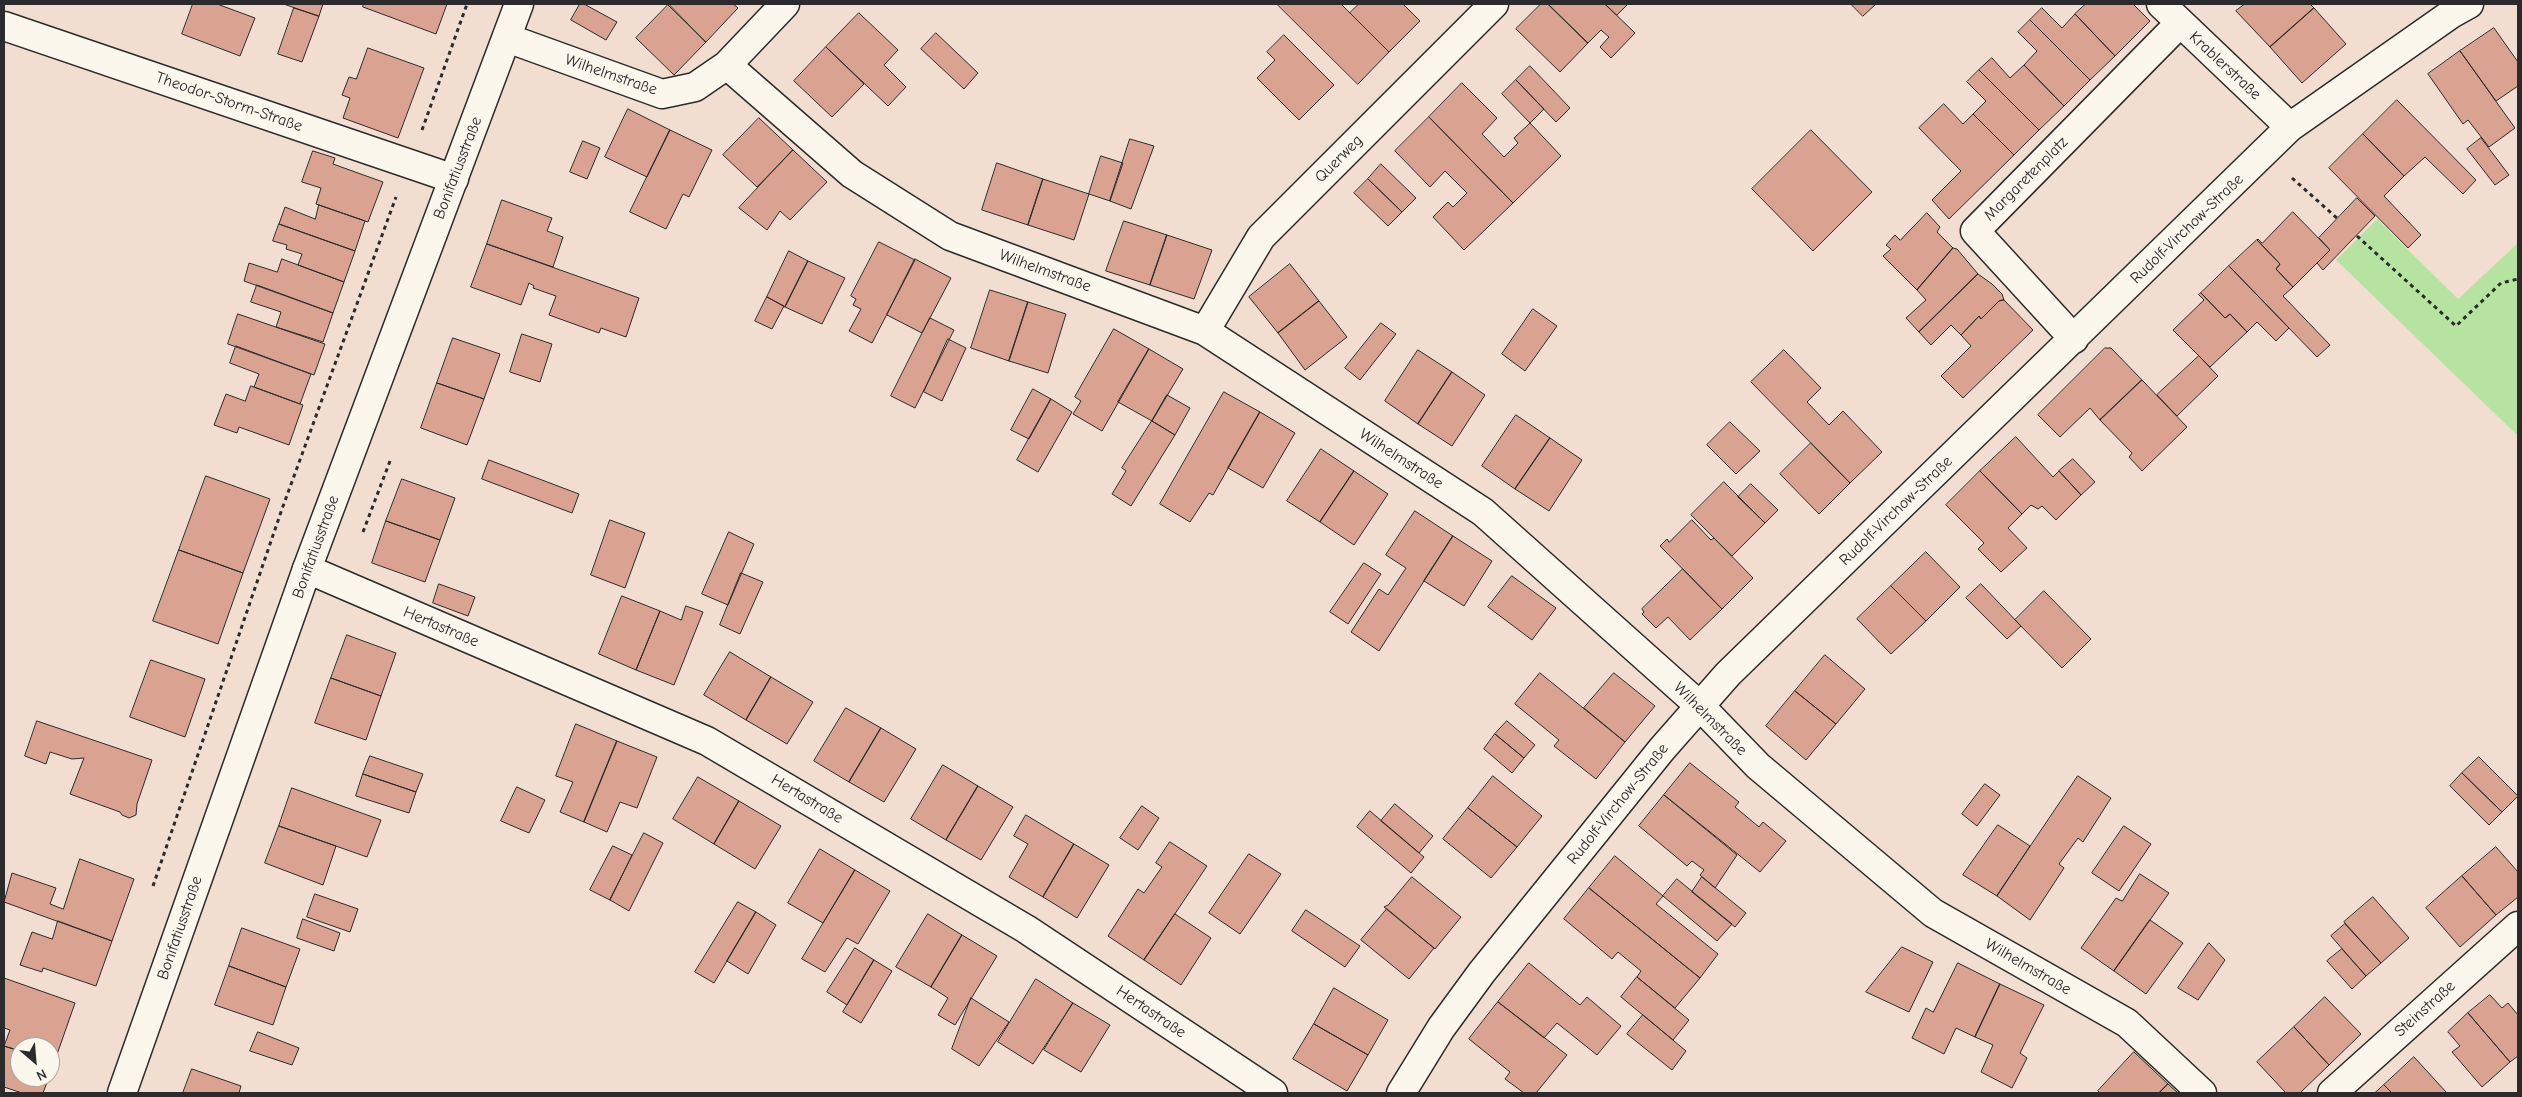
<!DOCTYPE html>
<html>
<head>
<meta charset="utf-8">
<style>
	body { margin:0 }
	#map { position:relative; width:2522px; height:1097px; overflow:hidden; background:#f1ded1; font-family:"Comic Neue",sans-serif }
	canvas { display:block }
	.frame { position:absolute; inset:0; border:5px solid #2b2b2b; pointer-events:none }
	.north { position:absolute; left:10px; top:1037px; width:50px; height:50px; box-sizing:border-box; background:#fbf7ec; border:1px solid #a8a59f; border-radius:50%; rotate:153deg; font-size:14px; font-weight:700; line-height:20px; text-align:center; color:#2b2b2b }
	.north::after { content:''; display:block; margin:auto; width:18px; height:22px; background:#2b2b2b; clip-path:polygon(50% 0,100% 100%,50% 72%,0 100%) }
</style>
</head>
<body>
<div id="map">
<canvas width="2522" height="1097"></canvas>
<div class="frame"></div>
<div class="north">N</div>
</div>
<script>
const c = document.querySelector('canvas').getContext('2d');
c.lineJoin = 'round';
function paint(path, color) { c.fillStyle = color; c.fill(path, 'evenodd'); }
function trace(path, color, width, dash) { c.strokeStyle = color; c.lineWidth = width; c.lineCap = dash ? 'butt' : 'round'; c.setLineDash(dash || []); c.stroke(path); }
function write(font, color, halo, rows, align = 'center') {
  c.font = font + ' "Comic Neue",sans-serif'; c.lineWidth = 4; c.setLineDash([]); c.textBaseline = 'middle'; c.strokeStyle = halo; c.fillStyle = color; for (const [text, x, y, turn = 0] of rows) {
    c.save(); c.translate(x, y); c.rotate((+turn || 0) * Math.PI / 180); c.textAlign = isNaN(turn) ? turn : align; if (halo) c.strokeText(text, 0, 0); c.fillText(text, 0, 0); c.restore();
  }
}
paint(new Path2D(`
	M2377,219L2458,299L2518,243V436L2336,260Z`), '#b7e3a1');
const building = new Path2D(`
	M193,4H217L255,18L240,56L182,34Z
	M284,4H323L319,16Z
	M364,4H447L436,34L363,7Z
	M580,4H584L617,22L606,40L571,20Z
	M669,4H733L738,8L706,42Z
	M1277,4H1341L1389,52L1358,84Z
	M1359,4H1403L1420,21L1389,52L1350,13Z
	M1541,4H1548L1588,43L1560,72L1516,29Z
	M1548,4H1605L1635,33L1611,58L1600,47L1609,37L1601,30L1588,43Z
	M1605,4H1628L1617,15Z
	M1851,4H1876L1863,16Z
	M2086,4H2133L2150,21L2115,56L2075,14Z
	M2245,4H2310L2314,8L2270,47L2236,11Z
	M668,5L706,42L674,75L636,38Z
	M294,8L319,16L302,62L278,54Z
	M2042,8L2062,28L2075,14L2115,56L2090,80L2030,20Z
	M2314,8L2346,44L2302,83L2270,47Z
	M859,13L898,50L884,65L906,87L888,106L826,47Z
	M2030,20L2090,80L2064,106L2024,65L2037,51L2018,32Z
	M2494,28L2518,62V86L2496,101L2460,51Z
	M936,33L978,73L964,89L921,49Z
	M1284,35L1334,85L1299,120L1257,78L1275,60L1267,52Z
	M826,47L864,84L832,117L794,81Z
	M368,48L424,68L398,138L343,118L350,98L342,95L349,77L356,79Z
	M2460,51L2515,128L2489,147L2468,120L2463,124L2428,74Z
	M1992,58L2010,78L2024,65L2064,106L2039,130L1979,70Z
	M1530,66L1570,108L1556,122L1516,80Z
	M1979,70L2039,130L2014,155L1973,114L1986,101L1967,82Z
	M1516,80L1544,109L1530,123L1502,94Z
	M1462,83L1497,118L1482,134L1504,157L1518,143L1514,138L1530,123L1561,156L1513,203L1429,117Z
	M2397,100L2476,180L2463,194L2425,157L2404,176L2363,134Z
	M1944,104L1963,124L1973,114L2014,155L1949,219L1932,200L1961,171L1919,128Z
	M628,109L670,130L647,177L605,157Z
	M1429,117L1513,203L1464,250L1433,217L1448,202L1453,207L1467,193L1445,171L1430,187L1395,151Z
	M759,118L793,150L757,187L723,155Z
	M670,130L712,150L689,197L683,194L666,229L630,212Z
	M1811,130L1872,192L1813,251L1752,189Z
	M2363,134L2404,176L2384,196L2421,235L2408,248L2329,168Z
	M2481,138L2509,175L2495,185L2467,149Z
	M1130,139L1154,146L1131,209L1110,201Z
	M583,141L600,148L587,179L570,172Z
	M793,150L827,182L790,220L780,211L767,230L739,208Z
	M313,151L335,158L333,164L383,182L368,222L316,204L321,188L302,182Z
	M1101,156L1123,163L1110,201L1089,194Z
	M997,163L1043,179L1028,225L982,210Z
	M1381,164L1416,198L1402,212L1368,179Z
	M1043,179L1089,194L1074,240L1028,225Z
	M1368,179L1402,212L1388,226L1354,193Z
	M2357,198L2375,216L2323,270L2317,263L2330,250L2319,238Z
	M502,200L552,218L547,231L563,237L553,267L487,244Z
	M319,205L365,221L355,251L279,224L285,207L315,219Z
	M2293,212L2330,250L2293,287L2276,269L2280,264L2257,240L2258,239L2262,243Z
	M1927,213L1940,227L1937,232L1953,248L1917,290L1883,256L1891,249L1886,245L1895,235L1900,240Z
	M1124,221L1167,235L1150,285L1106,271Z
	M279,224L355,251L344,282L298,265L302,254L286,249L287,245L273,241Z
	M1167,235L1212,250L1194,299L1150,285Z
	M2257,240L2280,264L2276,269L2293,287L2283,296L2330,345L2317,357L2229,266Z
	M879,242L915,260L872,343L849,331L861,309L853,305L856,299L851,296Z
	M487,244L639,298L626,337L601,328L599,333L549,315L556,296L533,288L534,286L529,283L521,305L471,287Z
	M1953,248L1957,249L1978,274L1919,332L1906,318L1926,300L1917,290Z
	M789,251L808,261L785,307L767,297Z
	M282,259L344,282L333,313L244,281L249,263L277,272Z
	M915,259L951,278L922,333L887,315Z
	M808,261L845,278L822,324L785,307Z
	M1290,264L1319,301L1278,333L1249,297Z
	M2229,266L2289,328L2276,341L2257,322L2247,332L2230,314L2225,318L2201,293Z
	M1978,274L1992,284L2002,294L2004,300L1999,301L1981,319L1979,316L1961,335L1951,325L1931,345L1919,332Z
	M257,285L333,313L323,342L276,327L281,312L251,302Z
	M990,290L1028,302L1009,361L971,348Z
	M2201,293L2225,318L2230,314L2247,332L2210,367L2173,330L2204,300L2199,295Z
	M767,297L784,306L772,329L755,321Z
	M2004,300L2033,330L1963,398L1941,376L1971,346L1961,335L1979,316L1981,319L1999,301Z
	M1319,301L1347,337L1305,370L1278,333Z
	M1028,302L1066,314L1048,373L1009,361Z
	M1533,309L1557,326L1525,371L1502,354Z
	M238,314L325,344L314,375L228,344Z
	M930,318L954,330L915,408L891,396Z
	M1381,323L1396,334L1360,380L1345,368Z
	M1114,329L1149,349L1102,431L1073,414L1081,401L1075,397Z
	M522,334L552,344L540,382L510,372Z
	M453,338L500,354L484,399L437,383Z
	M948,339L966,348L942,401L924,392Z
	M236,346L311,374L300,404L254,387L259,374L230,363Z
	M2105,348H2111L2142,380L2100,420L2090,408L2060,437L2038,415Z
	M1149,349L1183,369L1152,421L1118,402Z
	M1418,350L1452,372L1418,424L1385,401Z
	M1784,350L1821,388L1807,402L1829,425L1843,411L1882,452L1850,483L1751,382Z
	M2199,356L2218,376L2177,416L2157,395Z
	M1452,372L1485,395L1452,446L1418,424Z
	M2142,380L2187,427L2142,471L2129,457L2132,453L2100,420Z
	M437,383L484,399L467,445L421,428Z
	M251,386L303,405L289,445L239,427L237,433L214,425L226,394L245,401Z
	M1033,389L1051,399L1029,439L1011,430Z
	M1224,392L1260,412L1213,495L1209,493L1190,522L1160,504Z
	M1167,395L1190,408L1175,435L1152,421Z
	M1051,399L1072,412L1038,472L1017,460Z
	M1260,412L1295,433L1263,488L1228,468Z
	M1516,415L1550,438L1515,489L1482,466Z
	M1152,421L1175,435L1131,506L1112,494L1126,471L1122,468Z
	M1730,422L1760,451L1736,474L1707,445Z
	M2016,437L2053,477L2059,471L2081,495L2056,520L2042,506L2038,509L2031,505L2022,514L1980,471Z
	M1550,438L1582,460L1549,511L1515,489Z
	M1811,443L1850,483L1819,514L1780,474Z
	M1321,449L1354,471L1320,522L1287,501Z
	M2073,459L2095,482L2081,495L2059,471Z
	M489,460L579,494L572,513L482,479Z
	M1354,471L1388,494L1354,545L1320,522Z
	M1980,471L2022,514L2008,528L2027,548L2001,572L1978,549L1984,543L1946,505Z
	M206,476L270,499L243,573L179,550Z
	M402,479L455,498L440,540L386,521Z
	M1724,482L1765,523L1732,556L1691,515Z
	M1751,484L1778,510L1765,523L1738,497Z
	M1415,511L1453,536L1379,651L1351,632L1379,589L1388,595L1406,568L1386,555Z
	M610,520L645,533L625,588L591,575Z
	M1692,520L1711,540L1714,538L1753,578L1722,609L1660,546L1667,539L1669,542Z
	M386,521L440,540L425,582L372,563Z
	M729,532L754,544L728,605L702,594Z
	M1453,536L1492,561L1464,606L1424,581Z
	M179,550L243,573L218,644L153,621Z
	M1926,552L1960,587L1926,621L1891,586Z
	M1364,563L1381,574L1348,624L1330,612Z
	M1683,569L1722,609L1690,640L1668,617L1656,628L1642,614L1644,612L1642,609Z
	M741,573L763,582L740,634L720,625Z
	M1512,576L1556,608L1532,640L1488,607Z
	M439,584L475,597L468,616L433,603Z
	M1981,584L2021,626L2007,639L1966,598Z
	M1891,586L1926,621L1891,654L1857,619Z
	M2044,591L2091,639L2062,668L2015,620Z
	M622,596L660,611L636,670L599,654Z
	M686,606L703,612L674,685L636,670L660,611L681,620Z
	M347,635L396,653L381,696L331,678Z
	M730,652L771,677L746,720L704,695Z
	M1825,655L1865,689L1836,724L1795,691Z
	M151,660L205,679L185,737L130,717Z
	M1540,673L1625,742L1596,779L1554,746L1559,740L1515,704Z
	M1614,673L1655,706L1625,742L1584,708Z
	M771,677L813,702L787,744L746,720Z
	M331,678L381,696L366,740L315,723Z
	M1795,691L1836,724L1806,760L1766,726Z
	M846,708L881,728L849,782L814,761Z
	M37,721L152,760L137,804L136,815L129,818L122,815L120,812L70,794L84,758L72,759L50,752L46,764L25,756Z
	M1507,721L1535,745L1524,758L1495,734Z
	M576,724L617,741L584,822L560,812L573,782L556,776Z
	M881,728L916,749L884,802L849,782Z
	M1495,734L1524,758L1512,773L1484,749Z
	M617,741L657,757L637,808L620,802L607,832L584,822Z
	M370,756L423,774L416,792L363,774Z
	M2479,757L2518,796L2502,812L2462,773Z
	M1690,763L1739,802L1735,807L1759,827L1763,822L1786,841L1760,872L1664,795Z
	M943,765L978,786L946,840L911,819Z
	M2462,773L2502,812L2489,825L2450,786Z
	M363,774L416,792L409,813L356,796Z
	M1493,776L1542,816L1517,847L1468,808Z
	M2078,776L2111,798L2083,842L2078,838L2059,864L2064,868L2030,920L1997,896Z
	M698,777L739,801L714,844L673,819Z
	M1985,784L2000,795L1977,826L1962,814Z
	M978,786L1013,807L981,860L946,840Z
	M517,787L545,800L529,833L501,821Z
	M292,788L381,820L367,857L279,826Z
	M1664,795L1737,855L1715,888L1700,875L1704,870L1692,861L1687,866L1639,826Z
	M739,801L781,826L755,869L714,844Z
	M1395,804L1433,836L1419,853L1381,821Z
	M1142,806L1159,818L1138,850L1120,838Z
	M1468,808L1517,847L1491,878L1443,839Z
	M1370,811L1424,857L1411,873L1357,827Z
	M1026,815L1074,844L1043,897L1009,877L1028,844L1014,836Z
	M1998,825L2030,846L1997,896L1963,875Z
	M279,826L336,846L323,885L265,863Z
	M2124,826L2151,844L2119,891L2092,873Z
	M644,833L663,843L629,911L610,900Z
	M1170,842L1207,866L1144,960L1108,936L1138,889L1144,893L1162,867L1156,863Z
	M1074,844L1109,865L1077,918L1043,897Z
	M613,846L632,855L610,900L590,890Z
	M2496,847L2518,872V897L2496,915L2462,876Z
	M820,849L855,870L823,923L788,903Z
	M1249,854L1281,874L1240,934L1209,913Z
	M1615,856L1663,896L1656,904L1718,954L1700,978L1589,888Z
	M80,859L134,879L112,941L4,902L12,873L56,888L50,904L63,909Z
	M855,870L890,891L858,944L847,938L825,972L802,959Z
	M2140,874L2169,893L2114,971L2081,948L2116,898L2122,901Z
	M2462,876L2496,915L2460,947L2426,908Z
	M1412,877L1461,917L1435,949L1384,907L1388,905Z
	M1702,877L1746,913L1735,927L1692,892Z
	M1677,879L1732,924L1717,941L1663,896Z
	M1589,888L1700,978L1675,1008L1637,977L1641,971L1618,952L1612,959L1564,919Z
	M315,894L358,909L350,932L307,917Z
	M2373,897L2409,938L2381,963L2344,922Z
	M738,902L756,912L714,983L695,972Z
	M1387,909L1434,948L1409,979L1361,940Z
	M1306,910L1360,946L1345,967L1292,931Z
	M756,912L776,925L748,974L727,961Z
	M928,914L962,935L931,987L896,967Z
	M1175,914L1211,938L1181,985L1144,960Z
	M303,919L340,933L334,951L297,938Z
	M2150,920L2183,943L2146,994L2114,971Z
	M58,921L112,941L96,986L43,968L42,972L20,965L32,932L52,939Z
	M2345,924L2381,963L2366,976L2331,936Z
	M242,928L300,949L286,987L229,966Z
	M962,935L997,956L955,1025L938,1015L948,998L931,987Z
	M2209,943L2225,960L2198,1000L2178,988Z
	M1902,947L1933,962L1909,1012L1866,992Z
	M855,948L874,960L847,1005L827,992Z
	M2342,949L2366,976L2352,989L2327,961Z
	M874,960L892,971L861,1023L843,1012Z
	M1529,963L1580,1005L1587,997L1621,1026L1597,1055L1557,1023L1544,1038L1498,1002Z
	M1958,963L2000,984L1975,1037L1956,1028L1944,1054L1912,1038L1926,1008L1933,1012Z
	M229,966L286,987L273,1025L215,1005Z
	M1637,977L1689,1020L1673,1040L1621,997Z
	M4,978L75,1003L54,1063L50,1062V1047H20V1051L4,1046L10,1030L4,1028Z
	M1036,979L1073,1003L1033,1064L998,1042Z
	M2000,984L2044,1005L2020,1053L2027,1058L2012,1088L1981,1072L1993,1045L1975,1037Z
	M1334,988L1388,1020L1368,1055L1314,1024Z
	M2490,995L2502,1008L2508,1003L2518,1015V1056L2510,1062L2468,1013Z
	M2325,997L2361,1034L2329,1065L2294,1027Z
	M971,998L1009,1022L979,1066L952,1049Z
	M1498,1002L1567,1055L1536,1093H1524L1505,1079L1510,1072L1469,1039Z
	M1073,1003L1110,1025L1081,1072L1044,1050Z
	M2468,1013L2510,1062L2482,1087L2452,1052L2460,1046L2448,1032Z
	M1643,1015L1686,1051L1672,1070L1627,1034Z
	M1314,1024L1368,1055L1347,1091L1293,1059Z
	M2294,1027L2329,1065L2300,1093H2286L2257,1062Z
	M258,1032L299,1048L292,1065L250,1051Z
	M4,1046L20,1051V1077H49L43,1093H22L4,1087Z
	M2134,1052L2168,1084L2159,1093H2100L2098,1091Z
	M2414,1057L2447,1093H2392L2384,1085Z
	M192,1069L241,1086L239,1093H183Z
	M2168,1084L2178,1093H2159Z
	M2384,1085L2392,1093H2375Z`);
paint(building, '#d9a291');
trace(building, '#2b2b2b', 1);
const street = new Path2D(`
	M2161,4L2290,127
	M4,26L454,179
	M507,38L662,94L695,87L727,65L852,174L950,236L1205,331L1483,512L1700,706L1758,766L1933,913L2127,1023L2202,1093
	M727,65L785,4
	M1205,331L1261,237L1494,4
	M2074,339L1975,231L2180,23
	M307,569L707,741L1026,929L1273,1093
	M1401,1093L1441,1028L1482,972L1662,749L1728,674L2290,127L2451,14L2469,4
	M2332,1093L2518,926`);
const secondary = new Path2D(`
	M122,1093L307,569L519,4`);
trace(street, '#2b2b2b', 31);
trace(secondary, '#2b2b2b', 31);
trace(new Path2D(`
	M422,130L467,4
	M2292,178L2338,219
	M2357,236L2456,326L2501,283L2518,279
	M363,532L390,461
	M153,886L282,509L396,197`), '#2b2b2b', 3, [4, 4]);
trace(street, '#fbf7ec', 28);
trace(secondary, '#fbf7ec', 28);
write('16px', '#2b2b2b', '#fbf7ec', [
	["Krablerstraße",2225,66,43],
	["Wilhelmstraße",611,75,19],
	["Theodor-Storm-Straße",229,102,19],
	["Querweg",1339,159,-45],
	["Bonifatiusstraße",458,168,-69],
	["Margaretenplatz",2026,179,-45],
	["Rudolf-Virchow-Straße",2187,229,-44],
	["Wilhelmstraße",1045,271,20],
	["Wilhelmstraße",1401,459,33],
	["Rudolf-Virchow-Straße",1896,511,-44],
	["Bonifatiusstraße",316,547,-70],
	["Hertastraße",441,627,23],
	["Wilhelmstraße",1710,719,45],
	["Hertastraße",807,799,31],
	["Rudolf-Virchow-Straße",1618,804,-51],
	["Bonifatiusstraße",180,928,-71],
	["Wilhelmstraße",2028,967,30],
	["Steinstraße",2425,1009,-42],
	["Hertastraße",1151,1012,34]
]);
</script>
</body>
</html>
